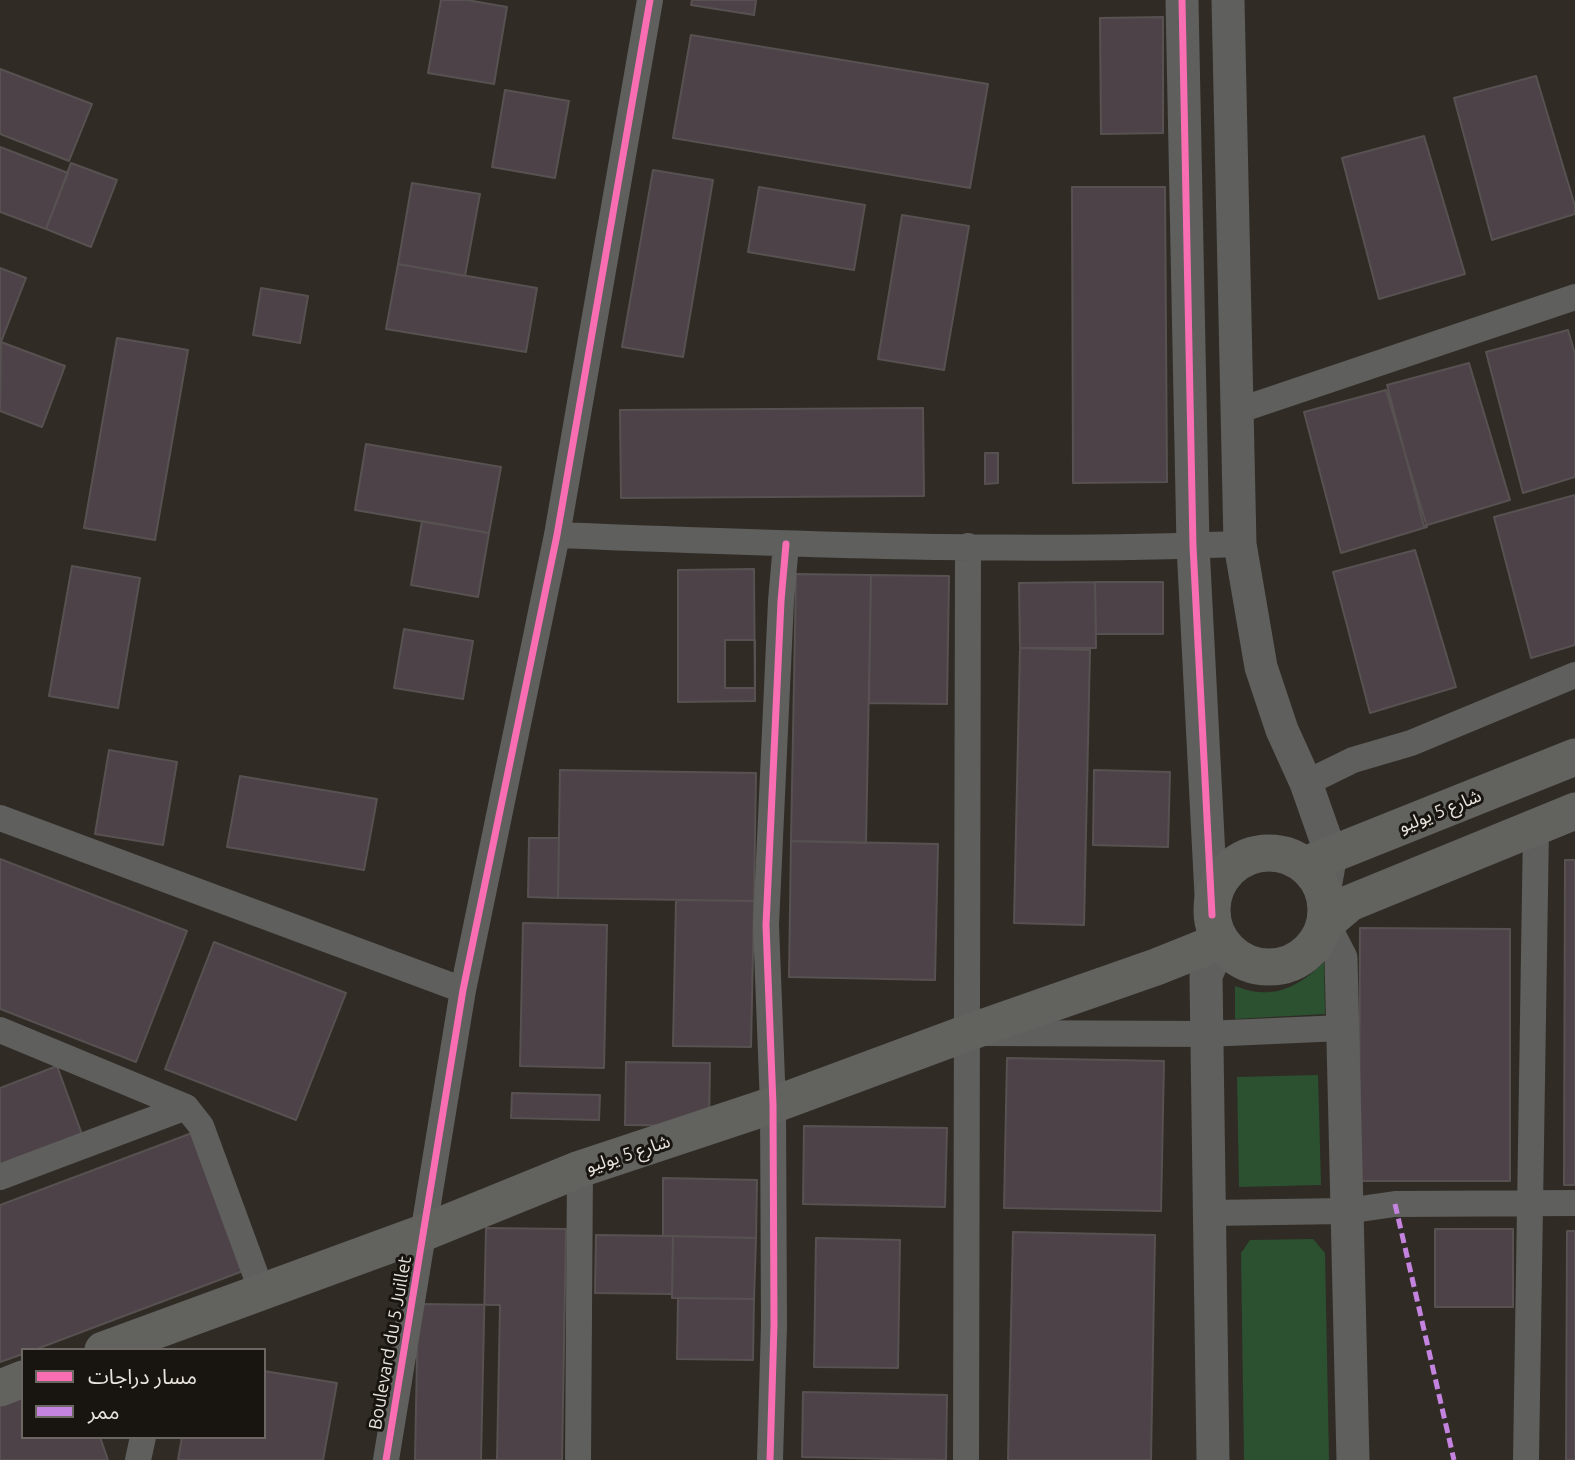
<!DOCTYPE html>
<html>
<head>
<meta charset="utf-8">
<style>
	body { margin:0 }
	#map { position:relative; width:1575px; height:1460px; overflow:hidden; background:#302b25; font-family:Ubuntu,"Noto Sans Arabic",sans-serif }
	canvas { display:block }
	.legend { position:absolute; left:21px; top:1348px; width:245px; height:91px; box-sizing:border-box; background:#181410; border:2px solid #6c6762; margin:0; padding:9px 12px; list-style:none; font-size:21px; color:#eae4de }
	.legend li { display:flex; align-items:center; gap:14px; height:35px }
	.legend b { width:35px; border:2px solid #6c6762 }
</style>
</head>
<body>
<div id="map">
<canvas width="1575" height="1460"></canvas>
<ul class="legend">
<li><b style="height:9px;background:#f96db3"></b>مسار دراجات</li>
<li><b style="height:9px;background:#c483df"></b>ممر</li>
</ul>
</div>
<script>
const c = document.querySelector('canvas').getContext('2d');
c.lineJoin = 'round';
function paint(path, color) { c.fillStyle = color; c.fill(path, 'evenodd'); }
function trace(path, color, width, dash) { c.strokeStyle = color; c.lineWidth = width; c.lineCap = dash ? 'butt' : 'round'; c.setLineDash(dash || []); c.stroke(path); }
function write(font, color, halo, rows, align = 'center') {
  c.font = font + ' Ubuntu,"Noto Sans Arabic",sans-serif'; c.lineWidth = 6; c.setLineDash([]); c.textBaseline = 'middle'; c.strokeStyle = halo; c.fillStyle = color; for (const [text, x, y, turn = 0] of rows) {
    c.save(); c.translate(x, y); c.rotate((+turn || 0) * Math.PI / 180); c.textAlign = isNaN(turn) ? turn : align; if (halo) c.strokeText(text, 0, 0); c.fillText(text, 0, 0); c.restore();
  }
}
paint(new Path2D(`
	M1324,962L1325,1014L1235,1019V986C1271,1001 1298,988 1324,962Z
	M1318,1075L1321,1185L1239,1187L1237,1077Z
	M1313,1239L1325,1253L1329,1460H1244L1241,1253L1250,1240Z`), '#2b5131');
const building = new Path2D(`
	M441,0H467L507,7L494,84L428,73Z
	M692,0H756L754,15L691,5Z
	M1163,17V133L1101,134L1100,18Z
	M691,35L988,84L970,188L673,138Z
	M0,69L92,104L69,161L0,134Z
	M1536,76L1575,206V214L1492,240L1454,98Z
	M505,90L569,101L555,178L492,167Z
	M1424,136L1465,274L1379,299L1342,158Z
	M0,147L68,173L46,229L0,212Z
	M71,163L117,180L91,247L46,229Z
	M653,170L713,180L683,357L622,347Z
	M412,183L480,194L465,276L398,264Z
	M759,187L865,205L854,270L748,252Z
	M1072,187H1165L1167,482L1073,483Z
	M902,215L969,226L944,370L878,359Z
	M398,264L537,288L526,352L386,329Z
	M0,268L26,278L1,342L0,341Z
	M261,288L308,296L300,343L253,335Z
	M1568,330L1575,354V477L1523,493L1486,352Z
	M117,338L188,350L155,540L84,528Z
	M1,342L65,366L42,427L0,411Z
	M1469,363L1510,500L1424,526L1387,385Z
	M1386,390L1427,527L1341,553L1304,412Z
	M923,408L924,496L621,498L620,410Z
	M366,444L501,467L489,533L355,510Z
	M985,453H998V483L985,484Z
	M1575,495V645L1531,658L1494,517Z
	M422,521L489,533L478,597L411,585Z
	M1415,550L1456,687L1370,713L1333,572Z
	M72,566L140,578L118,708L49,696Z
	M754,569L755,701L678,702V570Z
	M796,574L871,575L866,843L791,841Z
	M871,575L949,576L947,704L869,703Z
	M1095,582L1096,648H1020L1019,583Z
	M1095,582H1163V634H1096Z
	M404,629L473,641L463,699L394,688Z
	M725,640H755V688H725Z
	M1020,648L1090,650L1084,925L1014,923Z
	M109,750L177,762L163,845L95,834Z
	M560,770L756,773L754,901L558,898Z
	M1094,770L1170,772L1168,847L1093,845Z
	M240,776L377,799L364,870L227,847Z
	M529,838H559L558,898L528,897Z
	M791,841L938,844L935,980L789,977Z
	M0,859L187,931L136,1062L0,1009Z
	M1565,860H1575V1185H1564Z
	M676,900L754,901L751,1047L673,1046Z
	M523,923L607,925L604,1068L520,1066Z
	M1360,928L1510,929V1181H1359Z
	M214,942L346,993L296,1120L165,1069Z
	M1007,1058L1164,1061L1161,1211L1004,1208Z
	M626,1062L710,1063L709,1126L625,1125Z
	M57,1066L83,1137L0,1168V1088Z
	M512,1093L600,1095L599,1120L511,1118Z
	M804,1126L947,1128L945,1207L803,1204Z
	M192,1133L243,1271L34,1350H23V1354L0,1362V1205Z
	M663,1178L757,1180L756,1238L663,1236Z
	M486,1228L566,1229L562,1460H481Z
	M1435,1229H1513V1307H1435Z
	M1567,1231H1575V1460H1566Z
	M1013,1232L1155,1235L1151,1460H1008Z
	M596,1235L673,1236L672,1294L595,1293Z
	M673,1236L756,1238L754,1299L672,1298Z
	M816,1238L900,1240L898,1368L814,1367Z
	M678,1298L754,1299L753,1360L677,1359Z
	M418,1304L500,1305L497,1460H415Z
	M264,1371L337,1383L323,1460H178L182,1437H264Z
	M23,1383V1437H100L108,1460H0V1392Z
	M803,1392L947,1395L946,1460L802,1457Z`);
paint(building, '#4d4248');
trace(building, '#575251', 2);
trace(new Path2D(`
	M1237,411L1575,297
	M557,535C784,544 1013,553 1240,544
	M1306,783L1353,760L1411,743L1575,675
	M0,818L463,990
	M0,1030L186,1107
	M987,1033L1206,1034L1342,1028
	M0,1177L186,1107L201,1126L262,1292
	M1210,1213L1346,1211L1395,1204L1575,1203
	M138,1460L143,1437
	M386,1460L463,990L557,535L650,0
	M578,1460L580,1169
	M770,1460L774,1325L773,1105L766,925L781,601L786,544
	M966,1460L968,546
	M1526,1460L1536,828`), '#5f5f5d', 26);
trace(new Path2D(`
	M1182,0L1193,546L1212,915
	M1228,0L1240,544L1261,667L1282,730L1306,783L1331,854L1324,893
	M1324,925L1341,958L1353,1460
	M1213,1460L1206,976L1221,941`), '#5f5f5d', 33);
trace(new Path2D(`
	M1212 910a57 57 0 1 1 114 0a57 57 0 1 1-114 0Z
	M1305,865L1575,757
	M1324,925L1350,903L1575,811
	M103,1350L425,1232L580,1169L773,1105L967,1033L1156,967L1221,941
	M0,1388L23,1379`), '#62625f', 37);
trace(new Path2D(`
	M1395,1204L1454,1460`), '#c483df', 5, [10, 5]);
trace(new Path2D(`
	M1182,0L1193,546L1212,915
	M386,1460L463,990L557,535L650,0
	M770,1460L774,1325L773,1105L766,925L781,601L786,544`), '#f96db3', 7);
write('18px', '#eae4de', '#181410', [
	["شارع 5 يوليو",1440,811,-22],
	["شارع 5 يوليو",628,1154,-18],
	["Boulevard du 5 Juillet",390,1343,-80]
]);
</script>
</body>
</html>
